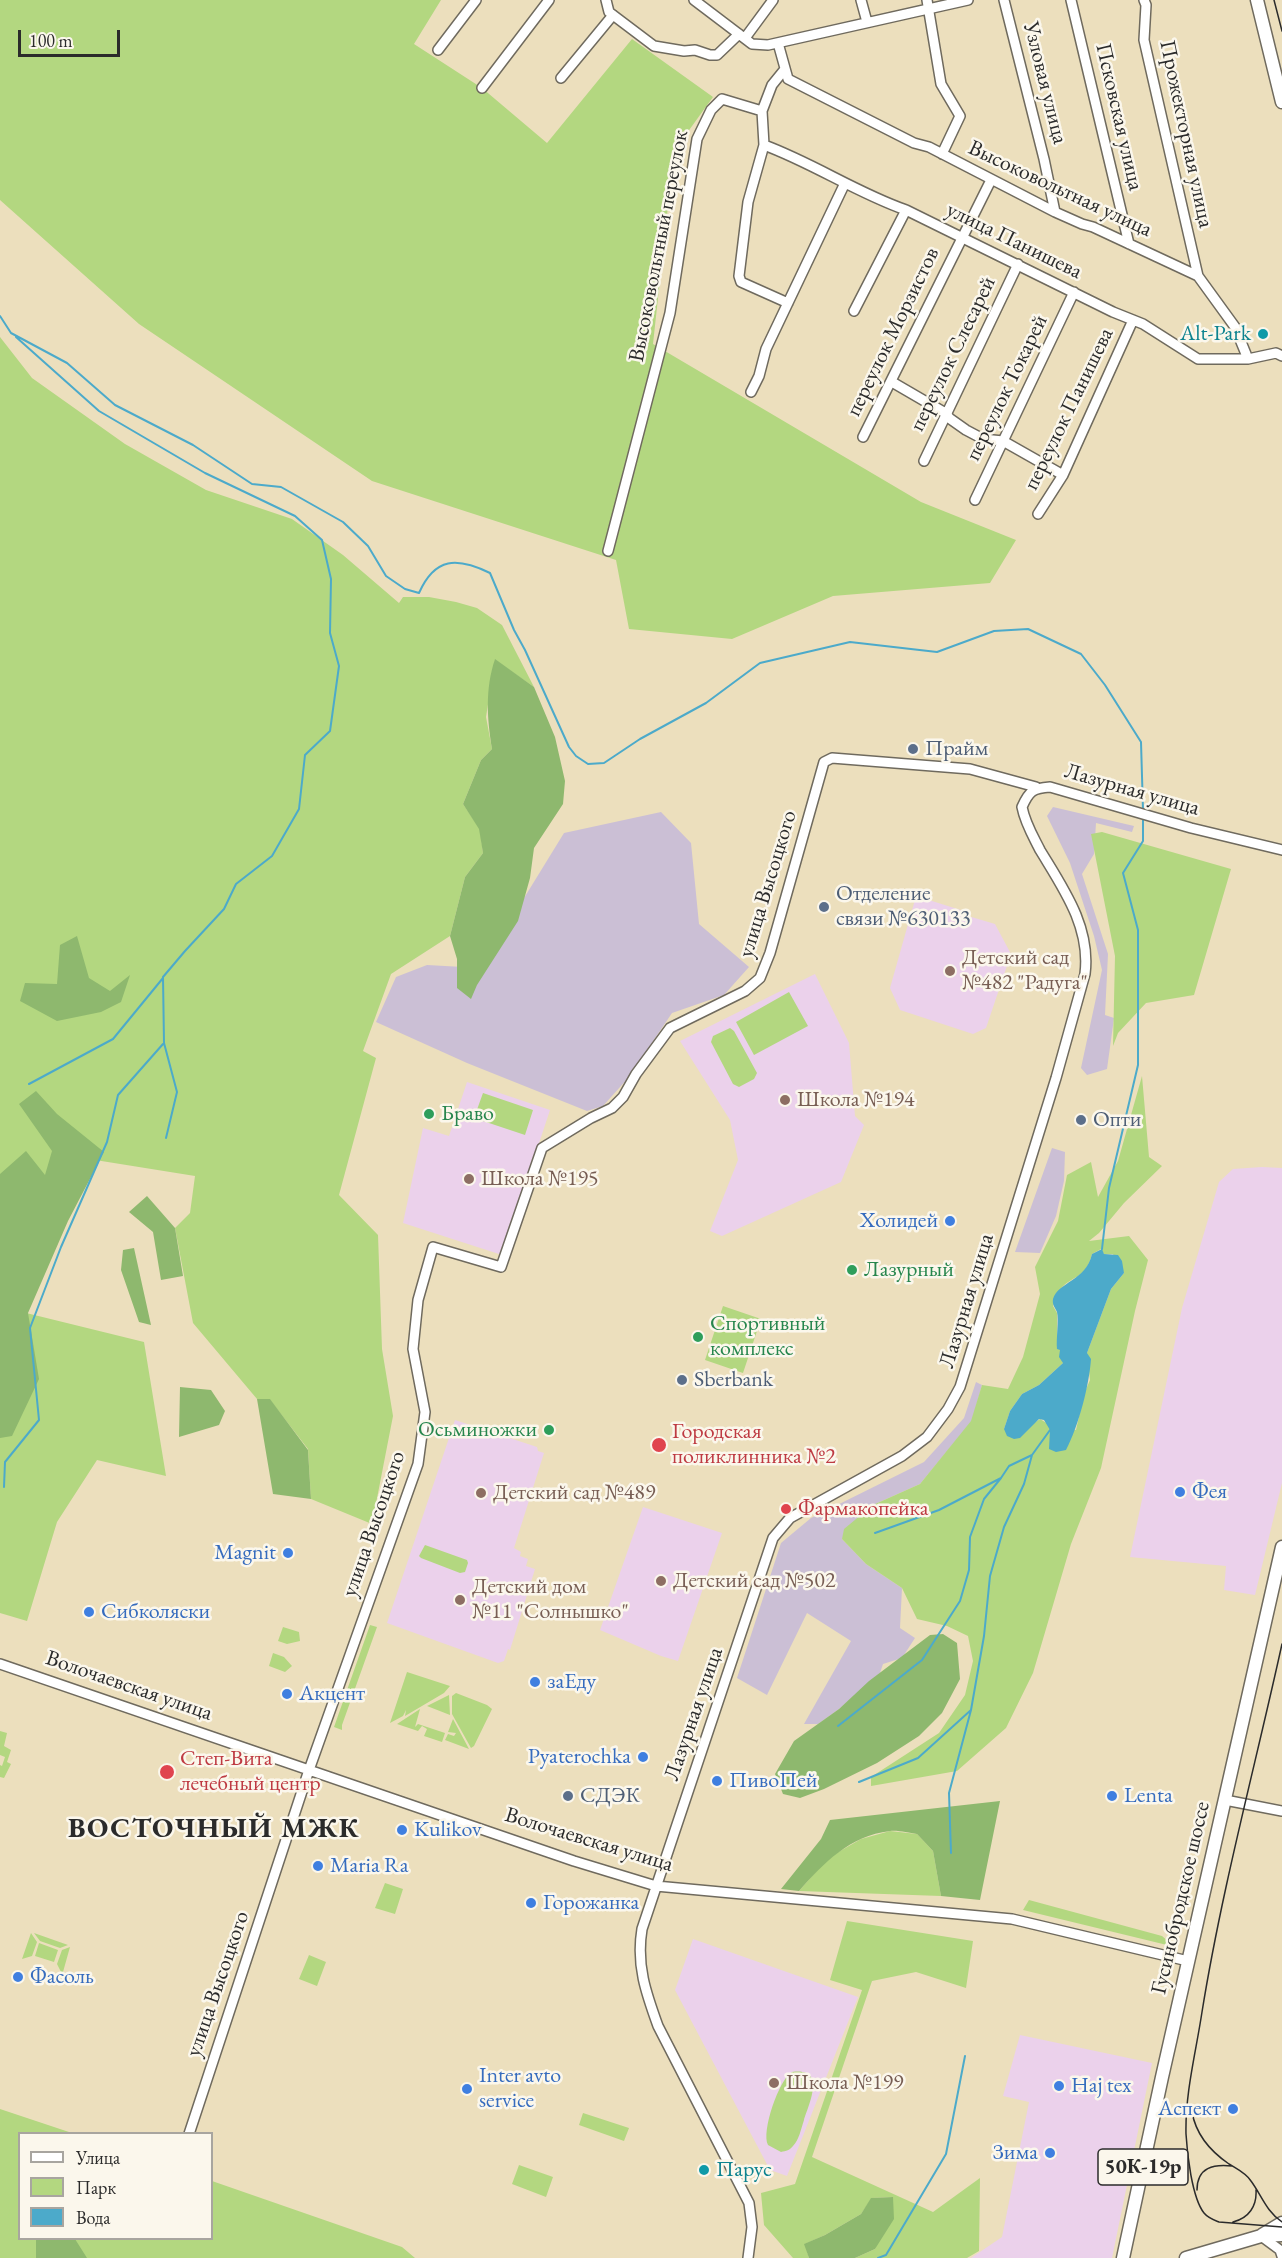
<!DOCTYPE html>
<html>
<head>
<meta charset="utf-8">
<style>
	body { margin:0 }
	#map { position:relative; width:1282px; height:2258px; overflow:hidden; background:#ecdfbd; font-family:"EB Garamond",serif }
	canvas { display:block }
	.legend { position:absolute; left:18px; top:2132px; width:195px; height:108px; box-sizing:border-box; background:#fbf7ec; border:2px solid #a8a59f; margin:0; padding:8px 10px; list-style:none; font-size:18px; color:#2b2b2b }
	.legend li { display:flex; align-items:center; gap:12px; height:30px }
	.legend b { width:30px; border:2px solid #a8a59f }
	.scale { position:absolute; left:18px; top:30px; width:102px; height:27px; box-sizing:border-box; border:3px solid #2b2b2b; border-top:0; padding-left:8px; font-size:18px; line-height:21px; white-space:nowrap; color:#2b2b2b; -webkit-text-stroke:4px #fbf7ec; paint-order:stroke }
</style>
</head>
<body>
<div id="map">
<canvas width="1282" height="2258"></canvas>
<ul class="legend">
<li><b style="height:8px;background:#fff"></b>Улица</li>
<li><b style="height:16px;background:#b3d780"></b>Парк</li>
<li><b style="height:16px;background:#4caaca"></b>Вода</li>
</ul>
<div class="scale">100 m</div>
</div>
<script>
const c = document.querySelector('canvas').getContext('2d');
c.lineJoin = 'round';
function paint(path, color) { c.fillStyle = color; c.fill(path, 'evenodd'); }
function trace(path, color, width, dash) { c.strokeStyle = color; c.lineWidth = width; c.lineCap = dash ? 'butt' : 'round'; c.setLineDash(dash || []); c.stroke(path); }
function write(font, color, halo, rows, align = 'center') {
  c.font = font + ' "EB Garamond",serif'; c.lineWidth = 5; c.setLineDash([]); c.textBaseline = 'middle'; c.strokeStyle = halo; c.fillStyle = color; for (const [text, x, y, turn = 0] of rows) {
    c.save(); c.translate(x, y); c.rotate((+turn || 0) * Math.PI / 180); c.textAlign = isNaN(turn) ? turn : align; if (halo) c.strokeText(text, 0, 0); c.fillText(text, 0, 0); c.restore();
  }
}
paint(new Path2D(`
	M916,896L967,912L968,916L995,924L1011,954L986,1028L973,1034L900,1010L890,988Z
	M815,974L849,1043L855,1116L864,1125L841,1182L722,1236L710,1231L738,1160L730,1120L680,1041Z
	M467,1082L550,1110L502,1255L403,1223L423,1128L449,1136Z
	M1262,1167L1282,1168V1483L1255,1595L1224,1590L1226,1566L1130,1557L1182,1308L1219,1182L1233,1169Z
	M455,1420L537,1447L538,1451L544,1453L514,1548L521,1552L520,1556L528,1559L526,1566L535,1569L510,1650L508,1649L504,1661L498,1663L387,1623Z
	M643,1507L722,1533L678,1661L661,1656L600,1630Z
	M693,1939L858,1997L787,2176L770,2170L675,1990Z
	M1020,2035L1152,2063L1112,2258H971L1002,2237L1029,2102L1003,2096Z`), '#ebd1eb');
paint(new Path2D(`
	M1053,807L1134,826L1132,832L1096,823L1094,854L1082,874L1108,954L1105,1015L1114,1018L1107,1069L1087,1075L1081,1068L1102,970L1094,936L1070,863L1047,816Z
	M661,812L691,843L699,924L749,967L724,995L672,1013L629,1077L603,1106L587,1111L467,1063L376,1022L396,977L427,965L481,968L564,833Z
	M1052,1148L1065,1152L1064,1181L1056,1216L1040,1253L1015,1252Z
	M976,1382L982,1385L972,1421L920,1484L873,1505L842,1539L866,1564L902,1588L900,1628L915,1638L902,1658L883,1664L880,1673L839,1709L818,1724H804L851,1641L807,1613L767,1695L737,1678L781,1543L811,1518L924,1462L964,1418Z`), '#cbbfd5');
paint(new Path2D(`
	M0,0H441L414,44L482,88L547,143L632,39L713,97L674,151L653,344L921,502L1016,540L990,583L833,596L732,639L629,629L616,560L372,481L139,324L0,200Z
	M0,337L32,378L125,444L206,490L292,519L343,555L399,603L403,597H429L456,602L477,608L502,625L534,687L495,660L486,717L492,749L481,760L463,804L480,829L483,853L465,877L450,936L391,974L363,1051L376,1058L339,1195L378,1235L382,1349L393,1416L372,1524L311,1499L308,1449L270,1400L257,1399L193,1323L175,1228L190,1213L195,1176L89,1159L14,1310L144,1342L166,1476L97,1460L57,1522L27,1621L0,1613Z
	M1102,832L1231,869L1194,995L1146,1003L1118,1033L1113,1046L1115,956L1091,834Z
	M789,992L808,1026L754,1055L736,1022Z
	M730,1028L734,1031L757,1073L754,1079L739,1087L733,1084L711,1042L713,1036Z
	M1142,1076L1149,1157L1162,1166L1124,1203L1099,1233L1089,1241L1129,1236L1148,1260L1135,1311L1101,1468L1071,1544L1033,1673L1006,1728L957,1771L871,1786V1777L939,1733L965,1695L973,1661L968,1636L947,1626L917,1619L902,1588L866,1564L842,1539L844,1529L873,1505L920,1484L971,1421L982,1385L1008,1389L1023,1357L1040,1294L1035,1267L1058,1221L1067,1175L1091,1162L1098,1197L1118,1161ZM1101,1249L1104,1254H1113L1124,1273L1111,1289L1087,1353L1090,1380L1084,1394L1076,1430L1048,1424L1040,1419L1034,1423L1004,1429L1010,1411L1022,1394L1039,1385L1063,1363L1061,1349H1057V1313L1053,1306C1055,1301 1056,1295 1059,1291C1069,1276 1086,1280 1092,1254Z
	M483,1093L533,1110L525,1135L474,1118Z
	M723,1306L761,1319L743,1373L705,1360Z
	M425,1545L467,1560L468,1563L465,1572L460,1573L421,1558L419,1556Z
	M370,1625L377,1627L342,1725V1730L334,1727Z
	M283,1627L299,1632L300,1641L287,1644L278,1641Z
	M273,1653L284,1657L292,1666L285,1672L269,1666Z
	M407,1672L450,1686L444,1693L405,1716L406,1710L403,1716L390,1723Z
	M456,1693L487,1705L492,1709L474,1746L471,1748L452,1714V1696Z
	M449,1695L450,1715L427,1706Z
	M420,1709L415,1727L418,1724L445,1733L442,1742L424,1736L427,1729L422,1726L418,1731L397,1724Z
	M453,1719L469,1749L445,1740L448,1734L454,1736L456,1733L448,1732Z
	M0,1731L7,1733L4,1746L11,1750L7,1762L11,1764L4,1778L0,1777V1765L2,1766L5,1757L0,1755Z
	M890,1831L917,1834L933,1851L941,1896L799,1891L828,1858L861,1839Z
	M385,1883L403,1889L395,1914L375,1908Z
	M1029,1900L1162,1936L1169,1942L1167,1945L1023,1910Z
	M847,1921L973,1941L966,1988L916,1972L872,1981L812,2157L933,2212L980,2178L979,2251L967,2258H855L875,2249L893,2197L872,2198L861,2214L825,2235L805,2244L809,2258H793L764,2225L761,2193L795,2184L862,1990L830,1980Z
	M31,1933L37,1942L32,1956L22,1959Z
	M34,1933L68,1945L60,1948L40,1941Z
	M39,1943L58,1950L54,1962L35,1956Z
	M70,1947L63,1972H61L57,1964L62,1950Z
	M309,1955L326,1962L317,1986L299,1979Z
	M792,2072C827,2067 809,2104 804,2120C801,2129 799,2140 793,2146C790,2150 786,2151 781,2152L768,2145C761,2132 779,2079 792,2072Z
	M0,2109L72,2133L20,2134V2238H212V2181L402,2247L415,2258H0Z
	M583,2113L629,2128L624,2141L579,2125Z
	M519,2165L553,2177L546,2197L512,2184Z`), '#b3d780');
paint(new Path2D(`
	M495,659L534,687L555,737L565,781L563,804L534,848L530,878L518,921L477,985L471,999L457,988V959L450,936L465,877L483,853L479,829L463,804L481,760L492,749C487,718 485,689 495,659Z
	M77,936L89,978L110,991L130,975L121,1002L101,1012L57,1021L20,1001L25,983L57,984L60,945Z
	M36,1091L57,1114L104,1152L68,1221L28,1313L39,1379L12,1436L0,1438V1174L26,1151L45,1175L52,1151L19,1104Z
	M147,1196L175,1228L183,1276L161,1280L153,1232L129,1212Z
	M134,1248L151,1325L139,1322L121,1270L123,1250Z
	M180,1387L211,1390L225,1411L219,1425L179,1437Z
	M257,1399H270L308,1450L311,1499L273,1494Z
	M943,1634L957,1643L960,1679L942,1713L919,1736L877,1763L824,1789L800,1798L783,1794L775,1774L794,1741L839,1709L869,1681L930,1635Z
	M1000,1801L980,1900L941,1896L933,1851L917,1834C909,1833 898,1830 890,1831C849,1836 824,1863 799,1891L781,1889L821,1839L830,1820Z
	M893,2197L894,2219L875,2249L855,2258H809L804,2244L825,2235L861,2214L871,2198Z
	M36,2239H75L87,2258H36Z`), '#8eb86e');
paint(new Path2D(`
	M1102,1249L1104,1254L1118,1255L1122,1261L1124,1273L1111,1289L1087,1353L1091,1359C1089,1386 1079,1425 1066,1450L1056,1452L1049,1449L1050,1430L1044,1420L1039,1419L1020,1438L1014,1439L1007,1436L1004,1429L1010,1411L1022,1394L1039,1385L1063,1363L1059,1357L1060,1350L1057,1349C1056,1339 1059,1320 1057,1312C1055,1307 1052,1305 1053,1299C1058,1282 1086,1281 1092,1254Z`), '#4caaca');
trace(new Path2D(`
	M0,316L11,333L67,363L115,405L193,445L252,484L281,487L343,522L368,546L386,576L405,589L419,593C435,557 457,557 490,573L514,630L525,650L569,747L576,756L588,764L604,763L640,739L706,703L760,663L850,642L937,652L994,631L1028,629L1081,654L1105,685L1141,742L1143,810
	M16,337L99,411L205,473L295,516L322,540L331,579L330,633L339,666L330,731L305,755L299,809L272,856L236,884L224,909L185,951L163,977L164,1043L177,1092L166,1138
	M29,1084L113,1039L163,978
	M1102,1249L1109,1188L1138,1065V930L1123,873L1143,841V816
	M4,1487L5,1462L39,1420L30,1328L61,1247L107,1142L118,1095L163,1044
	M875,1533L939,1510L1001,1478L1009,1466L1032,1455L1050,1430
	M838,1726L922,1660L960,1601L969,1570L970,1537L984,1499L1001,1478
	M859,1782L918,1758L971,1710L984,1636L990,1576L1004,1527L1024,1484L1032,1455
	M951,1853L949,1793L971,1710
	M878,2258L886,2255L946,2154L965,2056`), '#4caaca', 2);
const minor = new Path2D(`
	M606,0L609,12L654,46L684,51L695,50L710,55H717L739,34
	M694,0L752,44L768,45L968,0
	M861,0L867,22
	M927,0L941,84L960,116L942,154
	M1004,0L1044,159L1055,212
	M1071,0L1129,244
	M1144,0L1146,5L1144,40L1198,276
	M745,38L773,0
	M778,43L788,79L914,143L929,147L1055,212L1082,224L1093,227L1198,276L1235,327L1248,359L1276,353L1282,356
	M438,50L476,0
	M785,69L772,85L762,111L764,145L748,202L739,276L741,282L788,303
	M561,78L613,15
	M482,88L549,0
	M764,145C813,163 857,193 906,210L1113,312L1143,324L1198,359H1248
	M854,311L906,210
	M892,382L947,414L949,418L966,430L983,439L1003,441L1063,475
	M751,392L759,376L766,349L845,183
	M863,437L991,180
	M924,461L1018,264
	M975,500L1074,292
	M1038,514L1063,475L1133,320
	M608,551L670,313L697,139L711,110L722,99L762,111
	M0,1664L574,1861L656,1886L1012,1919L1188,1961
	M1225,1800L1282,1811
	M189,2134L309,1770L418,1464L425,1412L413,1349L418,1300L433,1247L501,1267L542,1148L591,1118L612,1108L623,1097L636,1074L670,1028L745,991L760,978L770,953L824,762L832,758L970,769L1036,787
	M1261,2236L1280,2250L1282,2256
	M748,2258L752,2227L749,2203L658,2026C646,1993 636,1965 642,1929L773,1538L790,1518L902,1456L927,1437L948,1409L960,1387L1056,1078L1085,974C1091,927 1063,888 1040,850C1033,836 1025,823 1022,807C1029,791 1033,788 1050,787L1191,828L1282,850`);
const major = new Path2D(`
	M1257,0L1282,102
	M1262,2235L1282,2223
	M1123,2258L1162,2077L1282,1547
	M1186,2258L1261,2236L1282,2235`);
trace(minor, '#6f6a5e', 12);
trace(major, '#6f6a5e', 15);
trace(minor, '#fff', 9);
trace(major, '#fff', 12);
trace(new Path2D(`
	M1274,0L1282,31
	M1282,1644C1255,1767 1222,1888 1202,2012C1196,2052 1185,2093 1186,2134C1187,2153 1192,2198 1204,2213C1208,2218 1214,2220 1219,2222L1282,2227
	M1192,2112C1196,2135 1210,2151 1229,2164C1237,2169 1246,2173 1251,2181C1262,2196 1266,2211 1282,2222
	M1197,2190C1197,2167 1214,2164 1232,2166
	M1233,2222C1249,2218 1257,2206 1256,2190`), '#2b2b2b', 1.5);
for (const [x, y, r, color] of [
	[1263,334,6,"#0f9aa8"],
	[913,749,6,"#5c6f8a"],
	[824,907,6,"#5c6f8a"],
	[950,971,6,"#8d6e63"],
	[785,1100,6,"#8d6e63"],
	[429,1114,6,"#2e9e5b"],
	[1081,1120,6,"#5c6f8a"],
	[469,1179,6,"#8d6e63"],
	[950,1221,6,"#3f7fe0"],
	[852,1270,6,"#2e9e5b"],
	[698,1337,6,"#2e9e5b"],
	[682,1380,6,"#5c6f8a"],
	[549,1430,6,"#2e9e5b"],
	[659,1445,8,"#e0444e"],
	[1180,1492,6,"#3f7fe0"],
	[481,1493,6,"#8d6e63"],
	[786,1509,6,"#e0444e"],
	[288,1553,6,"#3f7fe0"],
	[661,1581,6,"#8d6e63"],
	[460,1600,6,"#8d6e63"],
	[89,1612,6,"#3f7fe0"],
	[535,1682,6,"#3f7fe0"],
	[287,1694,6,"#3f7fe0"],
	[643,1757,6,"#3f7fe0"],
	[167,1772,8,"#e0444e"],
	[717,1781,6,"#3f7fe0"],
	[568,1796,6,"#5c6f8a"],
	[1112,1796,6,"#3f7fe0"],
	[402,1830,6,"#3f7fe0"],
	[318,1866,6,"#3f7fe0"],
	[531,1903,6,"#3f7fe0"],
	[18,1977,6,"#3f7fe0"],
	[774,2083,6,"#8d6e63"],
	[1059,2086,6,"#3f7fe0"],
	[467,2089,6,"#3f7fe0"],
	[1233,2109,6,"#3f7fe0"],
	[1050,2153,6,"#3f7fe0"],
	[704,2170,6,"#0f9aa8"]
]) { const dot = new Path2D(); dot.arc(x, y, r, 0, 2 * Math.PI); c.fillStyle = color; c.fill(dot); trace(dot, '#fbf7ec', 2); }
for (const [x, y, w] of [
	[1143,2167,90]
]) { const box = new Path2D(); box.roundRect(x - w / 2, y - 18, w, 36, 4.5); c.fillStyle = '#fbf7ec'; c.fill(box); trace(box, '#2b2b2b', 1.5); }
write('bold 21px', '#2b2b2b', null, [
	["50К-19р",1143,2167]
]);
write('22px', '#2b2b2b', '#fbf7ec', [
	["Узловая улица",1045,83,76],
	["Псковская улица",1119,117,77],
	["Прожекторная улица",1186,134,78],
	["Высоковольтная улица",1060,189,25],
	["улица Панишева",1014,241,26],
	["Высоковольтный переулок",659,246,-79],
	["переулок Морзистов",893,332,-64],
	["переулок Слесарей",953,354,-64],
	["переулок Токарей",1007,388,-64],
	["переулок Панишева",1069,409,-64],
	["Лазурная улица",1132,790,16],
	["улица Высоцкого",768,884,-73],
	["Лазурная улица",967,1301,-73],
	["улица Высоцкого",374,1524,-71],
	["Волочаевская улица",129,1686,19],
	["Лазурная улица",694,1714,-71],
	["Волочаевская улица",589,1840,17],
	["Гусинобродское шоссе",1181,1898,-77],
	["улица Высоцкого",218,1984,-71]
]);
write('22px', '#0d838f', '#fbf7ec', [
	["Alt-Park",1251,334],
	["Парус",716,2170,"left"]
], 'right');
write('22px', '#4e5e75', '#fbf7ec', [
	["Прайм",925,749],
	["Отделение",836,894],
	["связи №630133",836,919],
	["Опти",1093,1120],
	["Sberbank",694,1380],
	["СДЭК",580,1796]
], 'left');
write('22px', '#785e54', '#fbf7ec', [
	["Детский сад",962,958],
	["№482 \"Радуга\"",962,983],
	["Школа №194",797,1100],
	["Школа №195",481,1179],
	["Детский сад №489",493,1493],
	["Детский сад №502",673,1581],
	["Детский дом",472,1587],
	["№11 \"Солнышко\"",472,1612],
	["Школа №199",786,2083]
], 'left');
write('22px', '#27864d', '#fbf7ec', [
	["Браво",441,1114],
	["Лазурный",864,1270],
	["Спортивный",710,1324],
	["комплекс",710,1349],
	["Осьминожки",537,1430,"right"]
], 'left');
write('22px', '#366cbe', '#fbf7ec', [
	["Холидей",938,1221,"right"],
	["Фея",1192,1492],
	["Magnit",276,1553,"right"],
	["Сибколяски",101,1612],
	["заЕду",547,1682],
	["Акцент",299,1694],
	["Pyaterochka",631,1757,"right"],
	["ПивоПей",729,1781],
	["Lenta",1124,1796],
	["Kulikov",414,1830],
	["Maria Ra",330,1866],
	["Горожанка",543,1903],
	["Фасоль",30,1977],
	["Inter avto",479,2076],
	["service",479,2101],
	["Haj tex",1071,2086],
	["Аспект",1221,2109,"right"],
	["Зима",1038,2153,"right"]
], 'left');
write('22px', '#be3a42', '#fbf7ec', [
	["Городская",672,1432],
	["поликлинника №2",672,1457],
	["Фармакопейка",798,1509],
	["Степ-Вита",180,1759],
	["лечебный центр",180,1784]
], 'left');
c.letterSpacing = '1.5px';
write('bold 28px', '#2b2b2b', '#fbf7ec', [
	["ВОСТОЧНЫЙ МЖК",214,1829]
]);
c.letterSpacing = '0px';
</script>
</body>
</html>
